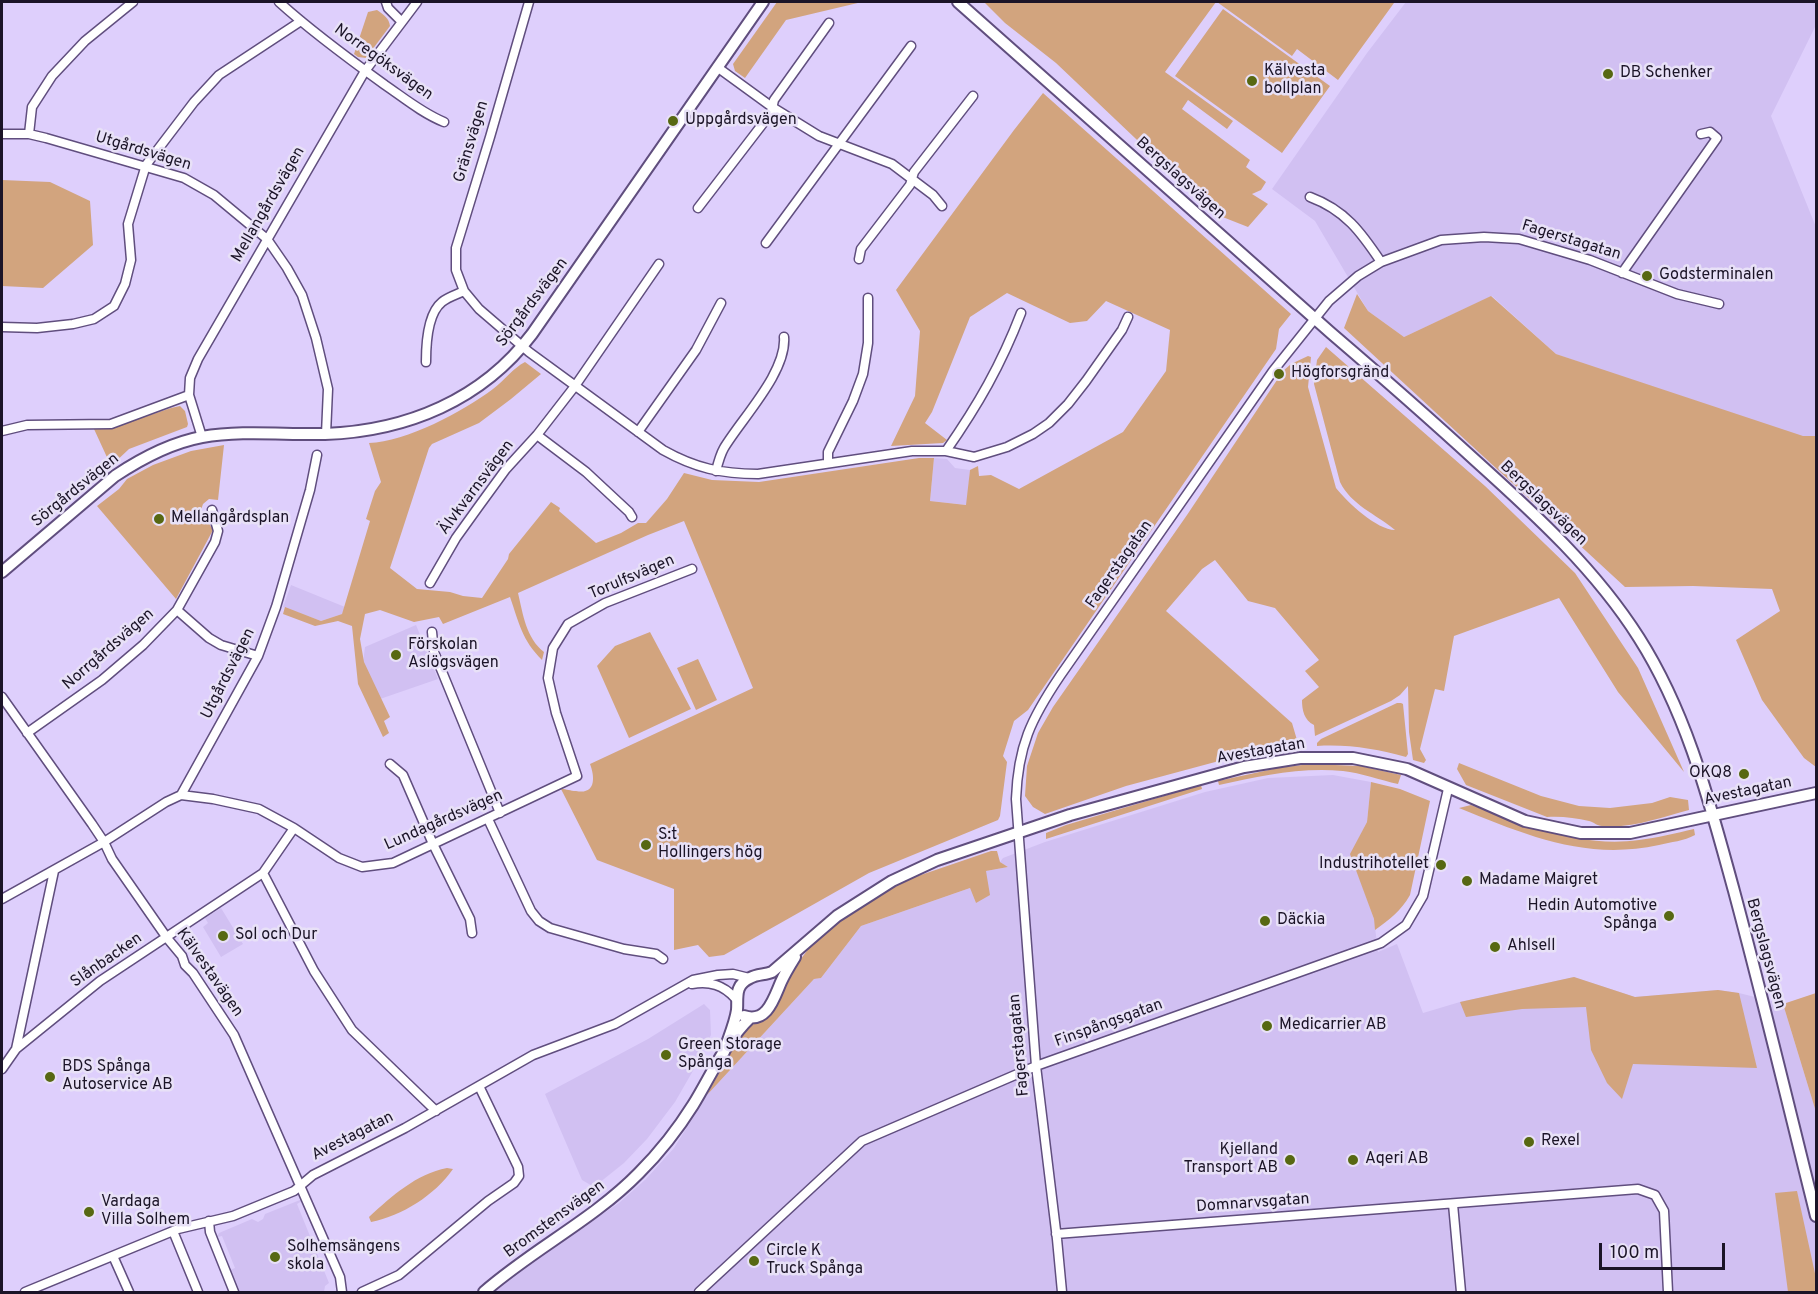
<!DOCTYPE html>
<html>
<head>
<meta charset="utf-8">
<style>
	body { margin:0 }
	#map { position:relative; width:1818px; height:1294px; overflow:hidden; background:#decffc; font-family:Overpass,sans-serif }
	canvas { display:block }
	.frame { position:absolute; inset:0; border:3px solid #1b1427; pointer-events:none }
	.scale { position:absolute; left:1599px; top:1243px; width:126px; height:27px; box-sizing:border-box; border:3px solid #1b1427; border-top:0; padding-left:8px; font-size:18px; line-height:21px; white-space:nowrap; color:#1b1427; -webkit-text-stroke:4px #e8e1f7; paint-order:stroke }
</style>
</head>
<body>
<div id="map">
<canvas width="1818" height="1294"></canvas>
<div class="frame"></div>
<div class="scale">100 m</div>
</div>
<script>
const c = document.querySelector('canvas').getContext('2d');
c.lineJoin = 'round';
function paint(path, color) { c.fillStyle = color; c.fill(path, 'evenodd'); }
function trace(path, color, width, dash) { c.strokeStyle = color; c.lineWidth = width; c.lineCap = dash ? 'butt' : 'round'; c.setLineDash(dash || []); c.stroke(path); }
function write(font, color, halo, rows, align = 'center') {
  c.font = font + ' Overpass,sans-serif'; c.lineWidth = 5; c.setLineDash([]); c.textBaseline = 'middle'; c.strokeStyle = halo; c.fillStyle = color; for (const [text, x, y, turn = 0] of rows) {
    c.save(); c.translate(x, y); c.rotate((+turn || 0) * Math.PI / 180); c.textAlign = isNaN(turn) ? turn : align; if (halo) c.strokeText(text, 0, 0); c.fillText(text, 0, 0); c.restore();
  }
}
paint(new Path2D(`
	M1406,2H1816V25L1771,116L1816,227V440H1801L1556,354L1492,296L1404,337L1368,311L1315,221L1272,189L1367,53Z
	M934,458L947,459L955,468L970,470L967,505L930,501Z
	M291,585L345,607L342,614L321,621L283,607Z
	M416,625L438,679L380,699L363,663L365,647Z
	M1333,775L1371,782L1367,822L1351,854L1374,919L1378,952L1397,944L1423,1013L1460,1002L1574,977L1635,997L1718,990L1739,993L1783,1004L1816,1112V1292H492L526,1265L619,1203L646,1179L674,1148L707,1095L814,979L821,978L861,926L970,888L976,903L986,871L1008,867L1000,862L1003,858L1045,842L1205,792L1268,778Z
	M221,908L243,944L221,957L203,927L208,923L205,918Z
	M704,1004L710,1010L711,1035L694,1069L675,1102L647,1139L624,1163L594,1187L582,1180L545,1094L648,1039Z
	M300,1200L302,1201L297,1204L329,1283L325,1286L324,1292H239L230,1270L235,1268L222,1236L217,1237L219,1233L252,1219L258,1222L263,1219L265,1214Z`), '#d1c0f2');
paint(new Path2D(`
	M777,2H862L786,20L745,78L735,71L733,64Z
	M984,2H1216L1165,72L1233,121L1227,129L1188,100L1182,109L1250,160L1246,167L1266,182L1261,190L1252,194L1268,204L1248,227L1215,214L1056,63L1005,23Z
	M1217,2H1397L1394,3L1338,80L1297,49L1292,56Z
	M1223,9L1330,86L1282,153L1175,76Z
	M377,10C384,15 389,18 390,26L366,58L358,57L354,54L368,12Z
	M1043,93L1291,314L1279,329L1276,349L1028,710L1014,721L1003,756L1007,762L1000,816L998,820L869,873L724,955L709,957L698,945L674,950V889L597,860L561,789C567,789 570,791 576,791C596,795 595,777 590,764L753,688L684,521L648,535L518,593C523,614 526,638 544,652L542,660C522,640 519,623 510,597L443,624L439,617L414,622L380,610L365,614L360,639L364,662L390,717L384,721L389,733L383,737L358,684L352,626L338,621L315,626L283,614L285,607L321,621L342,614L370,521L366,519L375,491L381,482L369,443C406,442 464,411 493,389C504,381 513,368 525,362L541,374L511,399L479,423L432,444L429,448L390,568L417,589L450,592L463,596L482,598L508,559L509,554L551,502L560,508L559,511L596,543L621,533L638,523H646L667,499L684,473L712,480L759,482L919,458H934L930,501L966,505L970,470L978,466L979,476L991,475L1019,489L1123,432L1166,371L1170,330L1106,301L1087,321L1070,323L1007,293L970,317L932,412L925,423L947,440L943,443L891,446L915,396L920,331L896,290L1014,130Z
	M2,180L50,182L90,201L93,245L43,288L2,286Z
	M1357,294L1368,311L1404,337L1491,296L1556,354L1803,436H1816V767L1804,758L1762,700L1736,640L1780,611L1772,589L1693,586L1625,587L1344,328Z
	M1326,347L1485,486L1575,573L1638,668L1684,772L1618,692L1559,598L1454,636L1444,691L1435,689L1420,749L1426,760L1424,763L1413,760L1409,732L1408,686L1400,695L1391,701L1315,736L1314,725C1304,720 1302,710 1302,700L1319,687L1305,671L1319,660L1275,608L1248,601L1215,560L1202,569L1166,611L1292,723L1297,740L1126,786L1045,814L1033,807L1025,796L1027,766L1038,733L1053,707L1187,515L1283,371L1291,364L1308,356L1311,357L1308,387L1336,488C1347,502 1377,530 1395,530C1376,514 1351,505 1340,482L1314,384L1317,360Z
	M180,406L185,411L188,424L187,427L129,449L111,466L94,429L111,428L171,408Z
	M224,445L218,500L209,499L203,504L201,510L213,530L176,599L97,506L119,489L127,479L153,465L191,451Z
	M650,632L691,709L629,738L597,666L615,646Z
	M698,659L717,700L696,710L677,668Z
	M1397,703H1401L1403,704L1408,754L1406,757C1377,749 1348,744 1317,746V743L1321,739Z
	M1459,763L1541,796L1579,806L1610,808L1652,803L1670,797L1688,800L1689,810C1662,817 1631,829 1602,826C1597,826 1594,822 1589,821C1576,818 1561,816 1547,817L1466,785L1457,769Z
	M1310,764L1360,766L1401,775L1398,784C1380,780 1361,773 1343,771C1300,767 1260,776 1219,785L1218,781L1278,768Z
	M1371,782L1400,789L1430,801L1410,895C1401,911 1389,920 1375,930L1374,919L1350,854L1367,822Z
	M1201,785L1202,789L1046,839V833L1066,825Z
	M1471,805C1526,825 1580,848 1639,840C1657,838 1676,833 1694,829L1695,835C1684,841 1671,842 1659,845C1585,861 1526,835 1459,808Z
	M991,851H997L1000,862L1008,867L986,871L990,895L976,903L970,888L861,926L821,978L814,979L707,1095L743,1029L767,1018L773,1011L792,971L809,948L832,926L858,908L886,891L915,877Z
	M1574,977L1635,997L1718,990L1739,993L1757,1068L1633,1064L1622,1099L1607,1083L1591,1050L1586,1007L1522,1009L1466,1017L1460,1002Z
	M1816,993V1112L1783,1004Z
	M447,1168L453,1169C435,1195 402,1216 371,1222L369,1217C392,1196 416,1174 447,1168Z
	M1797,1191L1816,1278V1292H1788L1775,1193Z`), '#d2a47e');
const street = new Path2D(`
	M279,2C312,32 349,59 385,85C404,98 422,113 444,122
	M386,2L388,8L401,21
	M529,2L490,137L456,248V270L464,291L479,309L529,352L663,450C695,468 722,474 758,474L912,451H946L974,457L1007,447L1033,434L1049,423L1068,404L1086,381L1122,330L1128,317
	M717,67L772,107L819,136L892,164L933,195L942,206
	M2,134H29L46,138L184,178L214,195L267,239L287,268L302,295L316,338L328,389L326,434
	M29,134L32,107L52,76L85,41L133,2
	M1310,197C1345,210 1361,232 1381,262
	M698,208L771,113L774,100L829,23
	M766,243L911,46
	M859,259L861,249L910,185L914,172L973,96
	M1622,273L1717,138L1710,132L1701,134
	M2,327L37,328L73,324L94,319L114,306L125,284L131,260L128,224L146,165L194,102L219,75L301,21
	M426,362C426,345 427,314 442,302C448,297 458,294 464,291
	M2,431L27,425L111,424L189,395
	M638,432L696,350L721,303
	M537,435L586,472L629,512L632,517
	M202,437L189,395L190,378L198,359L365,71L417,2
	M946,451C978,405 1001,365 1021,313
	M828,463V452L853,401L863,374L868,343V298
	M716,471C718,463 720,455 724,448C742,418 787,372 784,337
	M430,583L456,538L479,506L506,469L537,435L575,386L659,264
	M177,610L209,638L221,645L258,656
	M432,632L434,652L500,813
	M2,697L92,824L104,842L112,859L167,938L182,956L185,965L193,973L234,1035L340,1277L342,1292
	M27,733L102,680L143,645L177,610L215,542L218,531L212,510
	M390,764L403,775L433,844L470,919L472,933
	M181,795L258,656L276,607L310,490L317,455
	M488,819L531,911L539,921L550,928L624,949L656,954L663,959
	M263,873L314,971L352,1030L436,1111
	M2,899L104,842L166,802L181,795L213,799L259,809L294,828L339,858L362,867L393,863L577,776L556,713L548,678L553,648L568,624L605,603L692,569
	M692,984C710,981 723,985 735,998
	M16,1049L100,981L263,873L294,828
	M2,1069L16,1049L54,871
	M1453,1204L1461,1292
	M209,1221L210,1232L234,1292
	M173,1231L198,1292
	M1056,1234L1638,1189L1655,1195L1664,1211L1668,1292
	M113,1256L129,1292
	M25,1292L178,1229L233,1216L294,1191L313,1175L405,1128L533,1055L615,1024L693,980L718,975L733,974L749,978
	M362,1292L399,1275L488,1201L514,1183L519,1176L518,1167L479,1086
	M699,1292L862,1141L1036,1066L1381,943L1406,925L1423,896L1448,789
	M1062,1292L1057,1239L1036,1066L1016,799C1018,746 1031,719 1060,676L1273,371L1329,301L1358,276L1381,262L1441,240L1484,237L1519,239L1590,260L1677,294L1719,304`);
const secondary = new Path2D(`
	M958,2L1331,333C1380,375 1429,418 1476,461C1536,515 1596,570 1639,638C1688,715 1710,804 1734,891C1763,999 1789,1108 1816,1216
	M2,572L115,476C142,458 170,443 202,437C242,430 285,435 325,434C407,431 482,400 532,334L763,2
	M744,1016C767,1024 774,998 781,982C785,973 790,965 795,957
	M724,1052C728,1039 735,1024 737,1010C738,998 734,985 750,978C757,974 765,975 772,972L837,916L892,881L937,860L1070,815L1244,767L1300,758H1353L1407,769L1525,821L1581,833H1630L1816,793
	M484,1292C533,1249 593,1220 639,1173C659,1153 678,1129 693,1105C711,1076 725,1042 750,1018`);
trace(street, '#604e7e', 11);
trace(secondary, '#604e7e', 14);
trace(street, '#fff', 8);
trace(secondary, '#fff', 10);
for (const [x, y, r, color] of [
	[1608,74,6,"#576812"],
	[1252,81,6,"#576812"],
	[673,121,6,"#576812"],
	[1647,276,6,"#576812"],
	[1279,374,6,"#576812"],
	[159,519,6,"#576812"],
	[396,655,6,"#576812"],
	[1744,774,6,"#576812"],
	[646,845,6,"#576812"],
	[1441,865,6,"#576812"],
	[1467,881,6,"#576812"],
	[1669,916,6,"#576812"],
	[1265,921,6,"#576812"],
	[223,936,6,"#576812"],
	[1495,947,6,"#576812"],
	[1267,1026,6,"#576812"],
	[666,1055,6,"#576812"],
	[50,1077,6,"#576812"],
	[1529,1142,6,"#576812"],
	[1290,1160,6,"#576812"],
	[1353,1160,6,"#576812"],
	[89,1212,6,"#576812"],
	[275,1257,6,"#576812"],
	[754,1261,6,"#576812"]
]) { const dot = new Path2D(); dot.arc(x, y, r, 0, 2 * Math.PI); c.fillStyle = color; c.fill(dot); trace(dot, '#e8e1f7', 2); }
write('16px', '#1b1427', '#e8e1f7', [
	["Norregöksvägen",383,63,36],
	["Gränsvägen",472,142,-73],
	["Utgårdsvägen",143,152,17],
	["Bergslagsvägen",1180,179,42],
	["Mellangårdsvägen",269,205,-60],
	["Fagerstagatan",1571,241,17],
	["Sörgårdsvägen",533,303,-53],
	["Älvkvarnsvägen",477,488,-53],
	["Sörgårdsvägen",76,491,-39],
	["Bergslagsvägen",1543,504,44],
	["Fagerstagatan",1120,565,-55],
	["Torulfsvägen",632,578,-23],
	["Norrgårdsvägen",109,650,-41],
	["Utgårdsvägen",229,674,-63],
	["Avestagatan",1261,752,-10],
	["Avestagatan",1748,792,-12],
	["Lundagårdsvägen",444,821,-24],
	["Bergslagsvägen",1765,954,75],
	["Slånbacken",107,961,-35],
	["Kälvestavägen",209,973,55],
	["Finspångsgatan",1109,1024,-20],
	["Fagerstagatan",1020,1045,-95],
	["Avestagatan",353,1137,-27],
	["Domnarvsgatan",1253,1204,-4],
	["Bromstensvägen",555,1220,-36]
]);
write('16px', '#1b1427', '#e8e1f7', [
	["Kälvesta",1264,72],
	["bollplan",1264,90],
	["DB Schenker",1620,74],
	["Uppgårdsvägen",685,121],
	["Godsterminalen",1659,276],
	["Högforsgränd",1291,374],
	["Mellangårdsplan",171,519],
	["Förskolan",408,646],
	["Aslögsvägen",408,664],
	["OKQ8",1732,774,"right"],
	["S:t",658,836],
	["Hollingers hög",658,854],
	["Industrihotellet",1429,865,"right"],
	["Madame Maigret",1479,881],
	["Hedin Automotive",1657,907,"right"],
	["Spånga",1657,925,"right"],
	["Däckia",1277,921],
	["Sol och Dur",235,936],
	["Ahlsell",1507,947],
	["Medicarrier AB",1279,1026],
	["Green Storage",678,1046],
	["Spånga",678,1064],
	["BDS Spånga",62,1068],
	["Autoservice AB",62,1086],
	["Rexel",1541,1142],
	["Kjelland",1278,1151,"right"],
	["Transport AB",1278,1169,"right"],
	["Aqeri AB",1365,1160],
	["Vardaga",101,1203],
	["Villa Solhem",101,1221],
	["Solhemsängens",287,1248],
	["skola",287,1266],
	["Circle K",766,1252],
	["Truck Spånga",766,1270]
], 'left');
</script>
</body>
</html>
